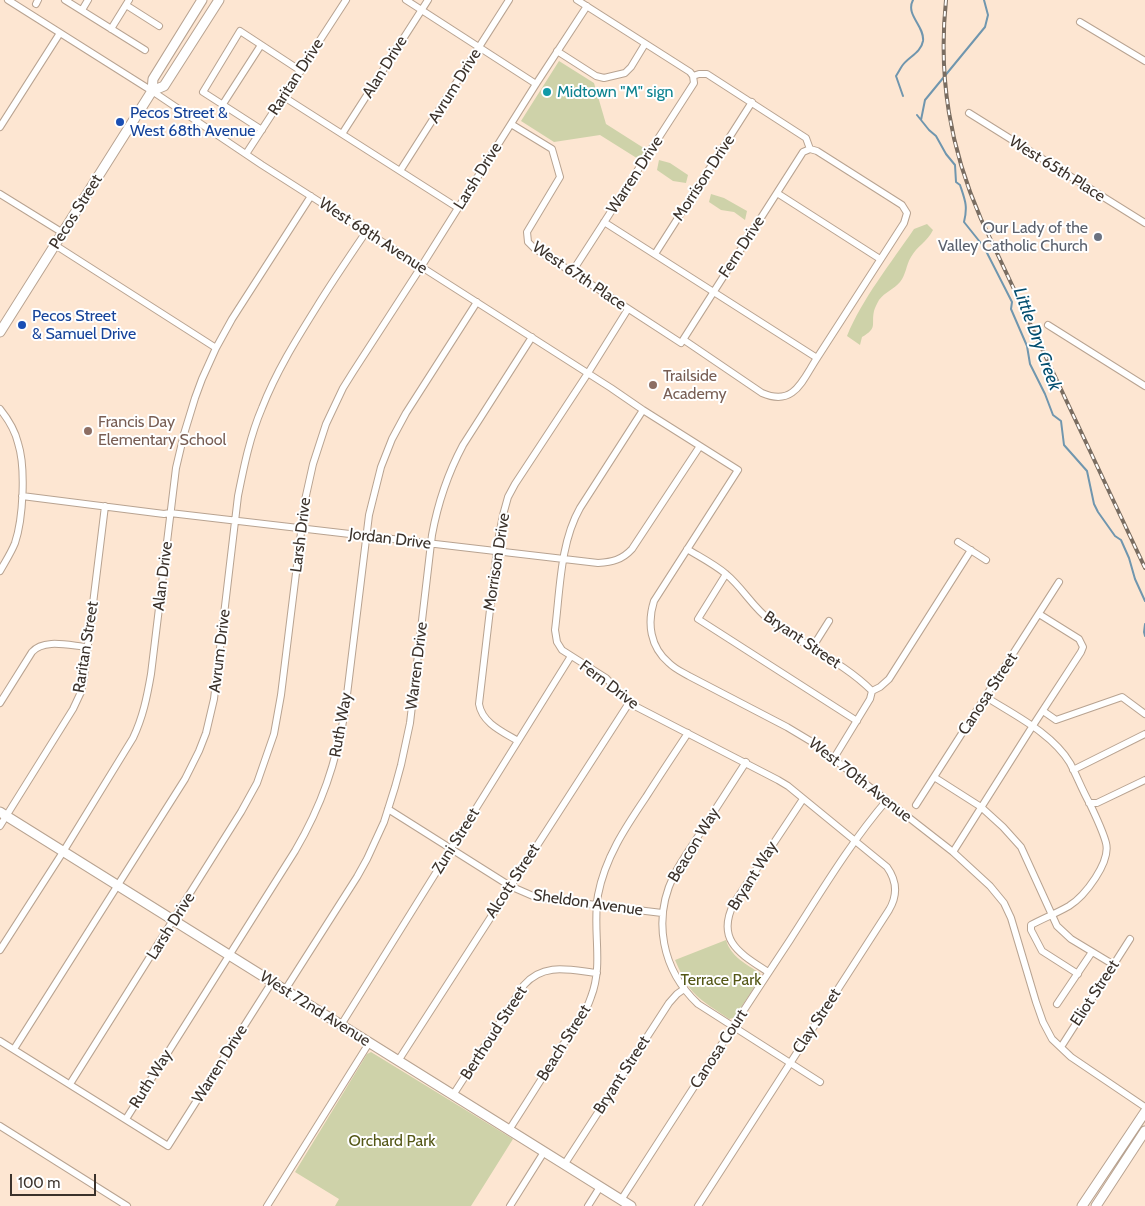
<!DOCTYPE html>
<html>
<head>
<meta charset="utf-8">
<style>
	body { margin:0 }
	#map { position:relative; width:1145px; height:1206px; overflow:hidden; background:#fde6d2; font-family:Cabin,sans-serif }
	canvas { display:block }
	.scale { position:absolute; left:10px; top:1174px; width:86px; height:22px; box-sizing:border-box; border:2px solid #3b322b; border-top:0; padding-left:6px; font-size:15px; line-height:18px; white-space:nowrap; color:#3b322b; -webkit-text-stroke:4px #fff; paint-order:stroke }
</style>
</head>
<body>
<div id="map">
<canvas width="1145" height="1206"></canvas>
<div class="scale">100 m</div>
</div>
<script>
const c = document.querySelector('canvas').getContext('2d');
c.lineJoin = 'round';
function paint(path, color) { c.fillStyle = color; c.fill(path, 'evenodd'); }
function trace(path, color, width, dash) { c.strokeStyle = color; c.lineWidth = width; c.lineCap = dash ? 'butt' : 'round'; c.setLineDash(dash || []); c.stroke(path); }
function write(font, color, halo, rows, align = 'center') {
  c.font = font + ' Cabin,sans-serif'; c.lineWidth = 4; c.setLineDash([]); c.textBaseline = 'middle'; c.strokeStyle = halo; c.fillStyle = color; for (const [text, x, y, turn = 0] of rows) {
    c.save(); c.translate(x, y); c.rotate((+turn || 0) * Math.PI / 180); c.textAlign = isNaN(turn) ? turn : align; if (halo) c.strokeText(text, 0, 0); c.fillText(text, 0, 0); c.restore();
  }
}
paint(new Path2D(`
	M559,61L594,83L606,124L650,152L643,162L600,135L554,142L521,121Z
	M659,160L670,163L688,175L686,183L673,181L657,170Z
	M711,194L724,198L747,211L745,220L734,212L721,210L709,202Z
	M927,224L933,230C927,242 917,246 911,257C906,265 906,275 900,282C894,289 885,292 879,300C877,304 875,307 874,311C871,325 878,328 862,337L860,345L847,336C862,299 891,263 914,229Z
	M726,940C731,957 746,964 760,973L761,977L734,1018L729,1019C718,1011 703,1003 693,992C685,983 680,971 675,960Z
	M371,1052L513,1139L471,1206H335L339,1199L295,1172L367,1054Z`), '#ced2a9');
trace(new Path2D(`
	M903,96L896,76C898,73 900,69 902,66C908,57 921,53 923,41C925,26 905,15 913,0
	M917,115L929,130L936,136L946,154L955,165L956,182L960,185C965,200 968,206 964,222L984,247L1012,302L1011,309L1027,346L1030,364L1045,394L1053,415L1061,421L1064,445L1087,471L1094,504L1098,512L1115,536L1121,540L1129,558L1135,579L1145,601
	M921,120L925,100L985,27L988,15L984,0
	M1145,624L1144,632L1145,636`), '#7096ae', 2);
const minor = new Path2D(`
	M8,0L152,91L262,165L611,388L643,410L738,470L654,601C647,623 650,647 669,663C675,669 682,672 689,676L787,727L812,742L953,852L990,886L1004,903L1011,918L1036,1002L1043,1022L1052,1039L1071,1057L1145,1107
	M65,0L145,50
	M406,0L536,84
	M577,0L690,72L693,76
	M36,4L38,0
	M126,5L159,26
	M82,10L88,0
	M1080,22L1145,61
	M111,29L129,0
	M557,51L596,76L604,78L625,73L631,67L645,44
	M284,97L458,208
	M223,104L261,45
	M969,113L1145,223
	M511,124L552,149L560,177L527,232L528,242L534,248L572,272L681,343L803,152L810,149L806,138L707,74H699L693,76
	M0,127L60,33
	M262,130L203,92L240,31L301,71
	M342,134L428,0
	M246,154L346,0
	M400,171L509,0
	M777,193L880,259
	M0,194L63,233
	M604,222L817,358L904,223L907,213L902,205L817,151L810,149
	M55,245L216,348
	M655,254L752,102
	M572,272L694,83L693,76
	M1048,325L1145,386
	M684,340L762,393C794,407 802,381 817,358
	M0,409C8,419 15,430 18,443C26,468 23,519 15,543C11,553 5,562 0,571
	M643,410L580,508C560,543 560,591 555,630L557,642L562,650L606,678L629,703L778,780L788,786L887,867C897,881 898,895 889,910L698,1206
	M22,496L164,514L170,513L598,563C612,562 622,560 632,549L700,446
	M958,542L986,560
	M687,549C700,557 714,564 726,574C743,588 753,608 771,621C804,646 843,662 872,691
	M726,574L698,619L857,721
	M812,648L829,621
	M872,691L880,687L889,679L971,550
	M986,697C1014,715 1052,733 1070,763C1077,776 1082,790 1090,804C1095,815 1103,831 1106,843C1111,862 1085,896 1069,906C1057,913 1044,918 1031,925V930L1042,951L1078,974
	M0,703L32,652C44,638 71,646 88,647
	M1043,711L1056,720L1122,697L1145,714
	M518,741C503,732 482,723 479,704L498,541L503,515L508,497L515,484L588,373L628,309
	M834,758L870,699L872,691
	M746,762C731,785 717,807 702,830C693,845 682,859 674,875C652,920 662,970 698,1004L820,1082
	M1073,770L1145,734
	M934,777L981,807L1003,827L1021,847L1057,926L1071,939L1114,965
	M1089,803H1097L1145,780
	M916,805L1059,582
	M388,809L510,886L533,896L547,899L662,913
	M0,826L73,709L81,692L84,677L105,506
	M953,852L1032,727L1081,652L1083,647L1079,639L1039,614
	M0,950L63,852L133,738C143,717 147,697 151,674L176,468L184,434L195,398L202,379L216,348L232,319L311,196
	M768,972C741,954 715,941 734,903L803,799
	M285,990L357,877L367,859L384,822L395,787L401,765L410,723L432,535C438,502 447,475 463,445L532,337
	M1057,1004L1092,952
	M341,1025L571,656
	M0,1041L168,1146L272,982
	M1061,1047L1130,939
	M14,1049L185,779L199,751L206,733L214,699L238,496C244,466 250,436 262,408C276,372 296,340 316,308C332,282 349,257 366,232
	M398,1061L629,703
	M70,1084L241,812L257,783L274,734L281,695L305,500L313,464L326,424L343,388L353,372L421,267L536,84L587,6
	M453,1095L524,985C544,962 570,970 597,973
	M126,1119L295,851C322,805 336,763 345,711L369,515L381,467L392,439L406,413L477,302
	M0,1126L127,1206
	M509,1130C527,1102 545,1074 562,1046C573,1031 585,1015 591,997C604,964 592,930 598,895C605,858 625,828 646,797C660,775 674,754 688,733
	M564,1165L669,1003L677,994L684,989
	M621,1200C677,1113 733,1026 790,940C821,892 850,843 887,800
	M267,1206L369,1043
	M510,1206L544,1152
	M588,1206L600,1187`);
const major = new Path2D(`
	M152,91L164,86L219,0
	M0,332L152,91L153,79L202,0
	M0,812L631,1206
	M1082,1206L1145,1112
	M1096,1206L1145,1131`);
trace(minor, '#b8a391', 8);
trace(major, '#b8a391', 11);
trace(minor, '#fff', 6);
trace(major, '#fff', 9);
const rail = new Path2D(`
	M946,0C938,78 950,148 981,219L1145,568`);
trace(rail, '#7a6d61', 4);
trace(rail, '#fff', 2, [5.5]);
for (const [x, y, r, color] of [
	[547,92,5,"#0f9aa8"],
	[120,122,5,"#1a4fb4"],
	[1098,237,5,"#6b7280"],
	[22,325,5,"#1a4fb4"],
	[653,385,5,"#8d6e63"],
	[88,431,5,"#8d6e63"]
]) { const dot = new Path2D(); dot.arc(x, y, r, 0, 2 * Math.PI); c.fillStyle = color; c.fill(dot); trace(dot, '#fff', 2); }
write('16px', '#3b322b', '#fff', [
	["Alan Drive",385,67,-58],
	["Raritan Drive",296,77,-57],
	["Avrum Drive",455,86,-58],
	["West 65th Place",1057,169,32],
	["Warren Drive",635,175,-57],
	["Larsh Drive",478,176,-58],
	["Morrison Drive",704,178,-57],
	["Pecos Street",76,212,-58],
	["West 68th Avenue",373,236,33],
	["Fern Drive",742,247,-57],
	["West 67th Place",579,276,34],
	["Larsh Drive",301,535,-83],
	["Jordan Drive",390,539,7],
	["Morrison Drive",497,562,-81],
	["Alan Drive",163,576,-83],
	["Bryant Street",802,640,34],
	["Raritan Street",86,647,-81],
	["Avrum Drive",220,651,-83],
	["Warren Drive",417,666,-83],
	["Fern Drive",609,685,37],
	["Canosa Street",988,694,-57],
	["Ruth Way",341,725,-80],
	["West 70th Avenue",860,780,38],
	["Zuni Street",456,841,-58],
	["Beacon Way",694,845,-59],
	["Bryant Way",753,876,-58],
	["Alcott Street",513,881,-57],
	["Sheldon Avenue",588,903,8],
	["Larsh Drive",171,926,-58],
	["Eliot Street",1095,993,-57],
	["West 72nd Avenue",315,1009,32],
	["Clay Street",817,1021,-57],
	["Berthoud Street",494,1033,-57],
	["Beach Street",564,1043,-58],
	["Canosa Court",719,1049,-57],
	["Warren Drive",220,1064,-58],
	["Bryant Street",622,1075,-57],
	["Ruth Way",151,1079,-58]
]);
write('16px', '#0d838f', '#fff', [
	["Midtown \"M\" sign",557,92]
], 'left');
write('16px', '#164399', '#fff', [
	["Pecos Street &",130,113],
	["West 68th Avenue",130,131],
	["Pecos Street",32,316],
	["& Samuel Drive",32,334]
], 'left');
write('16px', '#5b616d', '#fff', [
	["Our Lady of the",1088,228],
	["Valley Catholic Church",1088,246]
], 'right');
write('16px', '#785e54', '#fff', [
	["Trailside",663,376],
	["Academy",663,394],
	["Francis Day",98,422],
	["Elementary School",98,440]
], 'left');
write('16px', '#545716', '#fff', [
	["Terrace Park",721,980],
	["Orchard Park",392,1141]
]);
write('italic 18px', '#034e6f', '#fff', [
	["Little Dry Creek",1037,339,70]
]);
</script>
</body>
</html>
